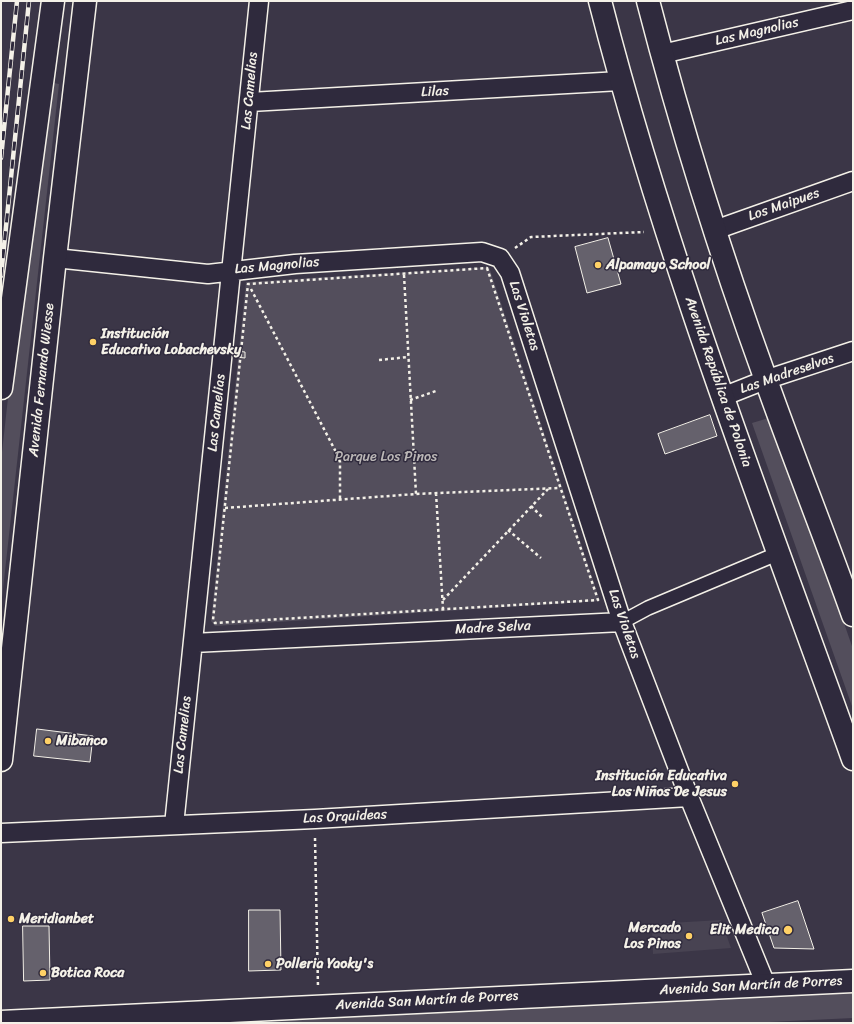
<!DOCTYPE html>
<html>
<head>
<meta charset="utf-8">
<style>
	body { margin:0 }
	#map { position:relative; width:854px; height:1024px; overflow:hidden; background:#3b3647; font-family:Sriracha,sans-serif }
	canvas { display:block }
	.frame { position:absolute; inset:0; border:2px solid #f4f1e8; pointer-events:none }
</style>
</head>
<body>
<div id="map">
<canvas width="854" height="1024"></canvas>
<div class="frame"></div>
</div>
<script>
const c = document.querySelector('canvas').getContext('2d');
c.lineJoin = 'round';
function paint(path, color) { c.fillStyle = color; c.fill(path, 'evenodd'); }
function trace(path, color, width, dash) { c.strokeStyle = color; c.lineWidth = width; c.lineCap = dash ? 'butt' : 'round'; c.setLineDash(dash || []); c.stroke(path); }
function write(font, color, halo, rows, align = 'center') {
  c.font = font + ' Sriracha,sans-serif'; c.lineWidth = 3; c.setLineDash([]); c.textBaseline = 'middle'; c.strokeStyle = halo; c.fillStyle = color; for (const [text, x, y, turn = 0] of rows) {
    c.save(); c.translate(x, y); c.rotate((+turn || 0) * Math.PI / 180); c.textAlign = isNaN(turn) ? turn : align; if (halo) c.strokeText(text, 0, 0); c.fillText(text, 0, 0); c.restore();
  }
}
paint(new Path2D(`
	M721,920L731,948L653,954L652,924Z`), '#484352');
paint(new Path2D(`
	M49,82L59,84L1,607V461L23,263L42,165Z
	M489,267L600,601L215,626L211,621L246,282Z
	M772,417L853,649V709L752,423Z
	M853,990V1018L749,1023H167Z`), '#534e5c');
const building = new Path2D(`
	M608,238L621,284L587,293L575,247Z
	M237,351L245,352V358L236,357Z
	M710,415L717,436L665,454L658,434Z
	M37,729L93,736L90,762L34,756Z
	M798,901L814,949L774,948L762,913Z
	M249,910H280L281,970L249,971Z
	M23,926H49L50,980L24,981Z`);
paint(building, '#65616c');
trace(building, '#f4f1e8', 1);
const pedestrian = new Path2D(`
	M622,622L648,608L779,553`);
const minor = new Path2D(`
	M662,54L853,10
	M250,102L620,81
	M715,230L853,181
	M55,258L208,274L295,264L482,252L500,258L510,273L622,622L689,797L766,985
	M722,397L765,380L853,351
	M193,643L622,622
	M174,825L259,1
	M1,833L315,819L689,797`);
const secondary = new Path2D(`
	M600,1C666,259 763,508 853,759
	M648,1C681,129 721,256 766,380C794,459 825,536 853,615
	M1,760L55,258L85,1
	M1,1022L853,981`);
const primary = new Path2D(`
	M1,388L53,1`);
trace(pedestrian, '#f4f1e8', 16);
trace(minor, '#f4f1e8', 21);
trace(secondary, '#f4f1e8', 25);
trace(primary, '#f4f1e8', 25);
trace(new Path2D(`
	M515,248L531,237L644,232
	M487,268L598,600L215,623L213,620L248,284Z
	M404,275L416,494
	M251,289L337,454L340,462V501
	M379,360L408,357
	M410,400L436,391
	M436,493L443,609
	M531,506L542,517
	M225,508L416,494L559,488
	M508,530L541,558
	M443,600L548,489
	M315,838L318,987`), '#f4f1e8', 2.5, [3, 3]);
trace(pedestrian, '#2f2a3d', 13);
trace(minor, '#2f2a3d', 18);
trace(secondary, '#2f2a3d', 22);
trace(primary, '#2f2a3d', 22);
const rail = new Path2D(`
	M1,158L17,1
	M1,276L29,1`);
trace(rail, '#f4f1e8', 4.5);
trace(rail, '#2f2a3d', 3, [9]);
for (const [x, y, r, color] of [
	[598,265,4,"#ffd166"],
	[93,342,4,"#ffd166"],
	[48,741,4,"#ffd166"],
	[735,784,4,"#ffd166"],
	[11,919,4,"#ffd166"],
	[788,930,5,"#ffd166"],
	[689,936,4,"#ffd166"],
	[268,964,4,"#ffd166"],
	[43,973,4,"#ffd166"]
]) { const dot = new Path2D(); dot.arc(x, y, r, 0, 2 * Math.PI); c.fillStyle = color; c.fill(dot); trace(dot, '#2f2a3d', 1.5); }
write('14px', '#f4f1e8', '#2f2a3d', [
	["Las Magnolias",757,32,-13],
	["Las Camelias",250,91,-85],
	["Lilas",435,92,-3],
	["Los Maipues",784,205,-19],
	["Las Magnolias",277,266,-5],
	["Las Violetas",524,316,72],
	["Las Madreselvas",787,374,-19],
	["Avenida Fernando Wiesse",42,380,-84],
	["Avenida República de Polonia",718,382,71],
	["Las Camelias",217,413,-84],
	["Las Violetas",624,624,71],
	["Madre Selva",493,628,-3],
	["Las Camelias",183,735,-84],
	["Las Orquideas",345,817,-3],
	["Avenida San Martín de Porres",751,986,-3],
	["Avenida San Martín de Porres",427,1001,-3]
]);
write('bold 14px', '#f4f1e8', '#2f2a3d', [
	["Alpamayo School",606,265],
	["Institución",101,334],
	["Educativa Lobachevsky",101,350],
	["Mibanco",56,741],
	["Institución Educativa",727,776,"right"],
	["Los Niños De Jesus",727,792,"right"],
	["Meridianbet",19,919],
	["Mercado",681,928,"right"],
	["Los Pinos",681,944,"right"],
	["Elit Medica",779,930,"right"],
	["Polleria Yaoky's",276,964],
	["Botica Roca",51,973]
], 'left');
write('14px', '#bcb8b7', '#2f2a3d', [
	["Parque Los Pinos",386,457]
]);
</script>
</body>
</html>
